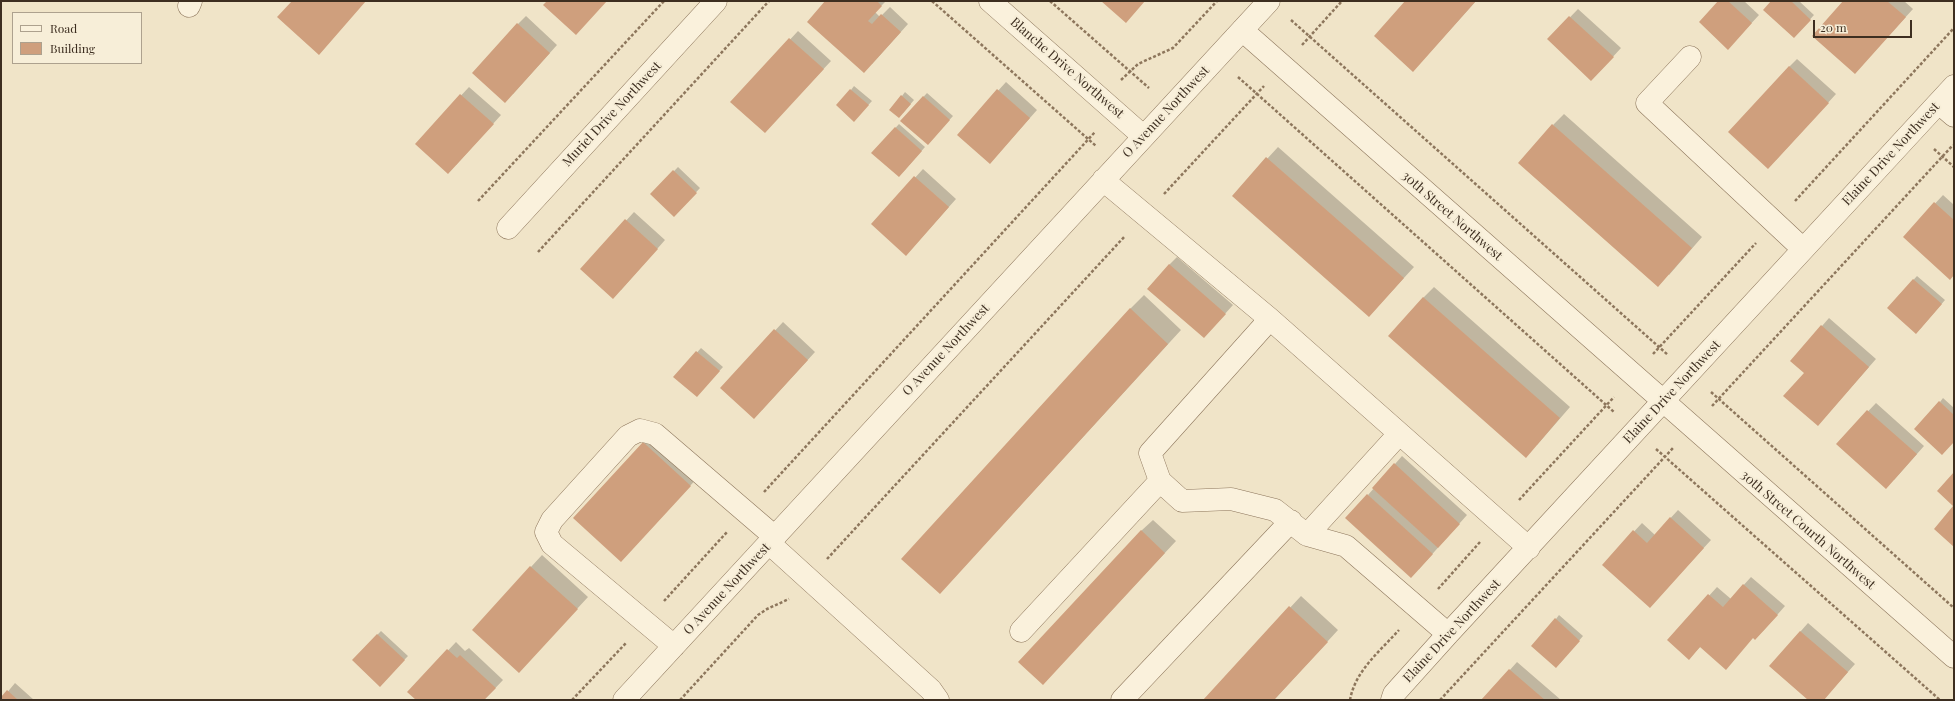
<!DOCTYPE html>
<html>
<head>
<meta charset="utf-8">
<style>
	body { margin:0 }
	#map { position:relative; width:1955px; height:701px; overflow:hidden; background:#f0e4c8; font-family:"Playfair Display",serif }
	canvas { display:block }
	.frame { position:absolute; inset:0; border:2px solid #3d2e20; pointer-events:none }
	.legend { position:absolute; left:12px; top:12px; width:130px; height:52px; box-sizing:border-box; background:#f7eed8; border:1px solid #ada18e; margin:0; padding:5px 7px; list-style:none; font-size:12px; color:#3d2e20 }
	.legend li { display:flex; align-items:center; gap:8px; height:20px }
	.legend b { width:20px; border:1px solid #ada18e }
	.scale { position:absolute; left:1813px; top:20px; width:99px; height:18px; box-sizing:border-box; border:2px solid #3d2e20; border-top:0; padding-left:5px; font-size:12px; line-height:14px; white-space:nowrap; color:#3d2e20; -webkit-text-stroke:3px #f7eed8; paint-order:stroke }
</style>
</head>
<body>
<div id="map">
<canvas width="1955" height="701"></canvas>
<div class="frame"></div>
<ul class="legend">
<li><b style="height:5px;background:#faf1dc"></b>Road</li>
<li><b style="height:11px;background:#cf9f7d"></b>Building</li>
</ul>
<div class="scale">20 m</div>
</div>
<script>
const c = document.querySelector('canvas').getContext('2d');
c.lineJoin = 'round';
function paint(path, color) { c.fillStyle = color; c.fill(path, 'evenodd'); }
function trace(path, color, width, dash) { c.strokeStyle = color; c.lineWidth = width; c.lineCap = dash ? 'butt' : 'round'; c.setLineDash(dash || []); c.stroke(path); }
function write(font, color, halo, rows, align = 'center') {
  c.font = font + ' "Playfair Display",serif'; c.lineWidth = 4; c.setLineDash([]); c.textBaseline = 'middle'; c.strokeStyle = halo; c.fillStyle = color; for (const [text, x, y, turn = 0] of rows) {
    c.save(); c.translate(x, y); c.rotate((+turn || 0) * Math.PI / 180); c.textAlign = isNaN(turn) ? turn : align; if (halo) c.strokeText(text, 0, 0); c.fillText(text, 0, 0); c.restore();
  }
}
paint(new Path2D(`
	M827,1H886L875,12L880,17L890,7L908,24L872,64Z
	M1406,1H1476L1413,71Z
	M1719,1H1744L1759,15L1736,40Z
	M1773,1H1799L1814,15L1794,37Z
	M1844,1H1904L1913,9L1862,65Z
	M1578,9L1621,48L1599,72L1549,39Z
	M526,16L557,45L513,94L518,24Z
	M798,31L831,61L772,124L732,102Z
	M1797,59L1836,94L1776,160L1789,67Z
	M1006,82L1037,110L997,155L958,135Z
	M854,86L872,101L858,116L851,90Z
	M469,87L501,115L456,165L416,144Z
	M905,92L914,100L903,113L902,96Z
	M927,93L953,116L931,140L902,120Z
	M1564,114L1702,237L1669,275L1553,125Z
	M899,124L925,147L903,172L873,153Z
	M1278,147L1414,267L1369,316L1233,196Z
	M678,167L700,188L674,216L652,194Z
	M923,169L956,199L914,246L873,224Z
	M1943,195L1954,205V274L1904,237Z
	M634,212L665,240L621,290L582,269Z
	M1177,257L1233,305L1204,337L1169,265Z
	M1917,276L1945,300L1920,329L1888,308Z
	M1434,287L1570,407L1537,445L1423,298Z
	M1144,295L1181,330L940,593L1130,309Z
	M1829,318L1876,359L1825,417L1822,326Z
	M783,322L815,352L762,410L722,388Z
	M701,348L723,367L700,392L675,377Z
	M1943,398L1954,408V441L1940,402Z
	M1876,403L1924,446L1894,480L1837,444Z
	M654,432L701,474L632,549L643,443Z
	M1402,456L1467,515L1419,569L1368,495Z
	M1678,510L1711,540L1657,599L1603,565L1642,523L1655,535Z
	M1153,520L1176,541L1054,672L1141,531Z
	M542,555L588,597L519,672L473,630Z
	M1751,577L1785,606L1763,631L1753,638L1701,646L1689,658L1669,640L1717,587L1731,599Z
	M1301,596L1338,630L1274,700H1204Z
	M1559,615L1583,636L1560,663L1556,619Z
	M1808,623L1855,664L1823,700H1810L1770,666Z
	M381,631L408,656L380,685L353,660Z
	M456,642L465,651L469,648L503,680L484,700H417L409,692Z
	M1517,662L1561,700H1483Z
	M15,683L34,700H1Z`), '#0003');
paint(new Path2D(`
	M292,1H366L319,55L277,17Z
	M547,1H607L576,35L543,5Z
	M825,1H877L882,6L868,21L872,24L881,14L901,32L864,73L807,22Z
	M1101,1H1145L1126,23Z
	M1405,1H1476L1413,72L1374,36Z
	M1718,1H1728L1752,23L1728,50L1699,22Z
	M1771,1H1791L1811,20L1794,38L1763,10Z
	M1843,1H1887L1906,17L1855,74L1812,36Z
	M1569,16L1614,57L1591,81L1547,39Z
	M517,23L550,53L505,103L472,73Z
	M789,38L824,69L765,133L730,102Z
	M1789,66L1829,103L1768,169L1728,132Z
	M850,89L869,105L854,122L836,105Z
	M997,89L1030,118L990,164L957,135Z
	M460,94L494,124L448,174L415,144Z
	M901,95L911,104L899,118L889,110Z
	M923,96L950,120L928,145L900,121Z
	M1552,124L1692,248L1658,287L1518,163Z
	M895,127L922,151L899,177L871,153Z
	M1266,157L1404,278L1369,317L1232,196Z
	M673,170L697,193L674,217L650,194Z
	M914,176L949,207L906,256L871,224Z
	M1934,202L1954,220V275L1950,280L1903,237Z
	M625,219L658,249L613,299L580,269Z
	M1169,264L1226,314L1204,338L1147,289Z
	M1913,279L1942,304L1916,334L1887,308Z
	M1423,297L1560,418L1526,458L1388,336Z
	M1130,308L1168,344L940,594L901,559Z
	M1821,325L1869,367L1818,426L1783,396L1804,373L1790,361Z
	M774,329L808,360L754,419L720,388Z
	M696,351L720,371L697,397L673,377Z
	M1939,401L1954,415V442L1942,455L1914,429Z
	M1867,410L1917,454L1886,489L1836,444Z
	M643,442L691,486L621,562L573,518Z
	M1394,463L1460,524L1438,548L1372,488Z
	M1954,472V547L1934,529L1953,506L1937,491Z
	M1367,494L1433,554L1411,578L1345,518Z
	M1670,517L1704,548L1650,608L1602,565L1633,530L1647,543Z
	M1141,530L1165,553L1043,685L1018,662Z
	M530,566L578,609L519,673L472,630Z
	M1743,584L1778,615L1755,640L1753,638L1726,670L1700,647L1689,660L1667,640L1708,594L1723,607Z
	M1289,606L1328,642L1274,700H1203Z
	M1555,618L1580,641L1556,668L1531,646Z
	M1800,631L1848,672L1824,700H1808L1769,666Z
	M377,634L405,660L380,687L352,660Z
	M447,649L457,658L460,655L496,688L484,700H416L407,692Z
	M1509,669L1545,700H1481Z
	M7,690L18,700H1V697Z`), '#cf9f7d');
const minor = new Path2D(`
	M990,1L1143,136
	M189,6L191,1
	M1242,30L1954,657
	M1690,57L1647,103L1803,249
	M1939,103L1954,116
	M1103,180L1270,319L1529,548
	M508,228L716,1
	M1270,319L1150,453L1160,481L1182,501L1231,499L1275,510L1307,535L1399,434
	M1307,535L1346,546L1448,634
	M769,543L931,690L938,700
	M1021,631L1160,481
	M674,646L552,544L546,532L552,520L628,436L640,430L655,434L775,537
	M624,700L1269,1
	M1122,700L1291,521
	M1392,700L1394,694L1448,634L1954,86`);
trace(minor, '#8d765c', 23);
trace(new Path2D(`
	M932,1L1096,146
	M1050,1L1149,88
	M1291,20L1668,355
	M1302,45L1342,1
	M1238,77L1614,412
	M1121,80L1138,64L1173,48L1217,1
	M1934,149L1954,167
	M1164,194L1264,86
	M478,201L664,1
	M1795,201L1954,28
	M538,252L769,1
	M1653,354L1756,243
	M1711,392L1954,608
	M1712,406L1953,145
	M1656,449L1940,700
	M764,492L1095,132
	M1519,500L1614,397
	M827,559L1125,236
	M1438,589L1480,542
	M664,601L727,532
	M572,700L626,643
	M680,700L758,615L767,609L789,599
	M1350,700C1355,671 1380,651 1399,630
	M1440,700L1673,448`), '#8d765c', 2.5, [3, 2]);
trace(minor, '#faf1dc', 22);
write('13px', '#3d2e20', '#f7eed8', [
	["Blanche Drive Northwest",1067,68,41],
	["O Avenue Northwest",1166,112,-47],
	["Muriel Drive Northwest",612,114,-47],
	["Elaine Drive Northwest",1891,154,-47],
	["30th Street Northwest",1452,216,41],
	["O Avenue Northwest",946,350,-47],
	["Elaine Drive Northwest",1672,392,-47],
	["30th Street Courth Northwest",1808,530,41],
	["O Avenue Northwest",727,589,-47],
	["Elaine Drive Northwest",1452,631,-47]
]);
</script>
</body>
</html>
